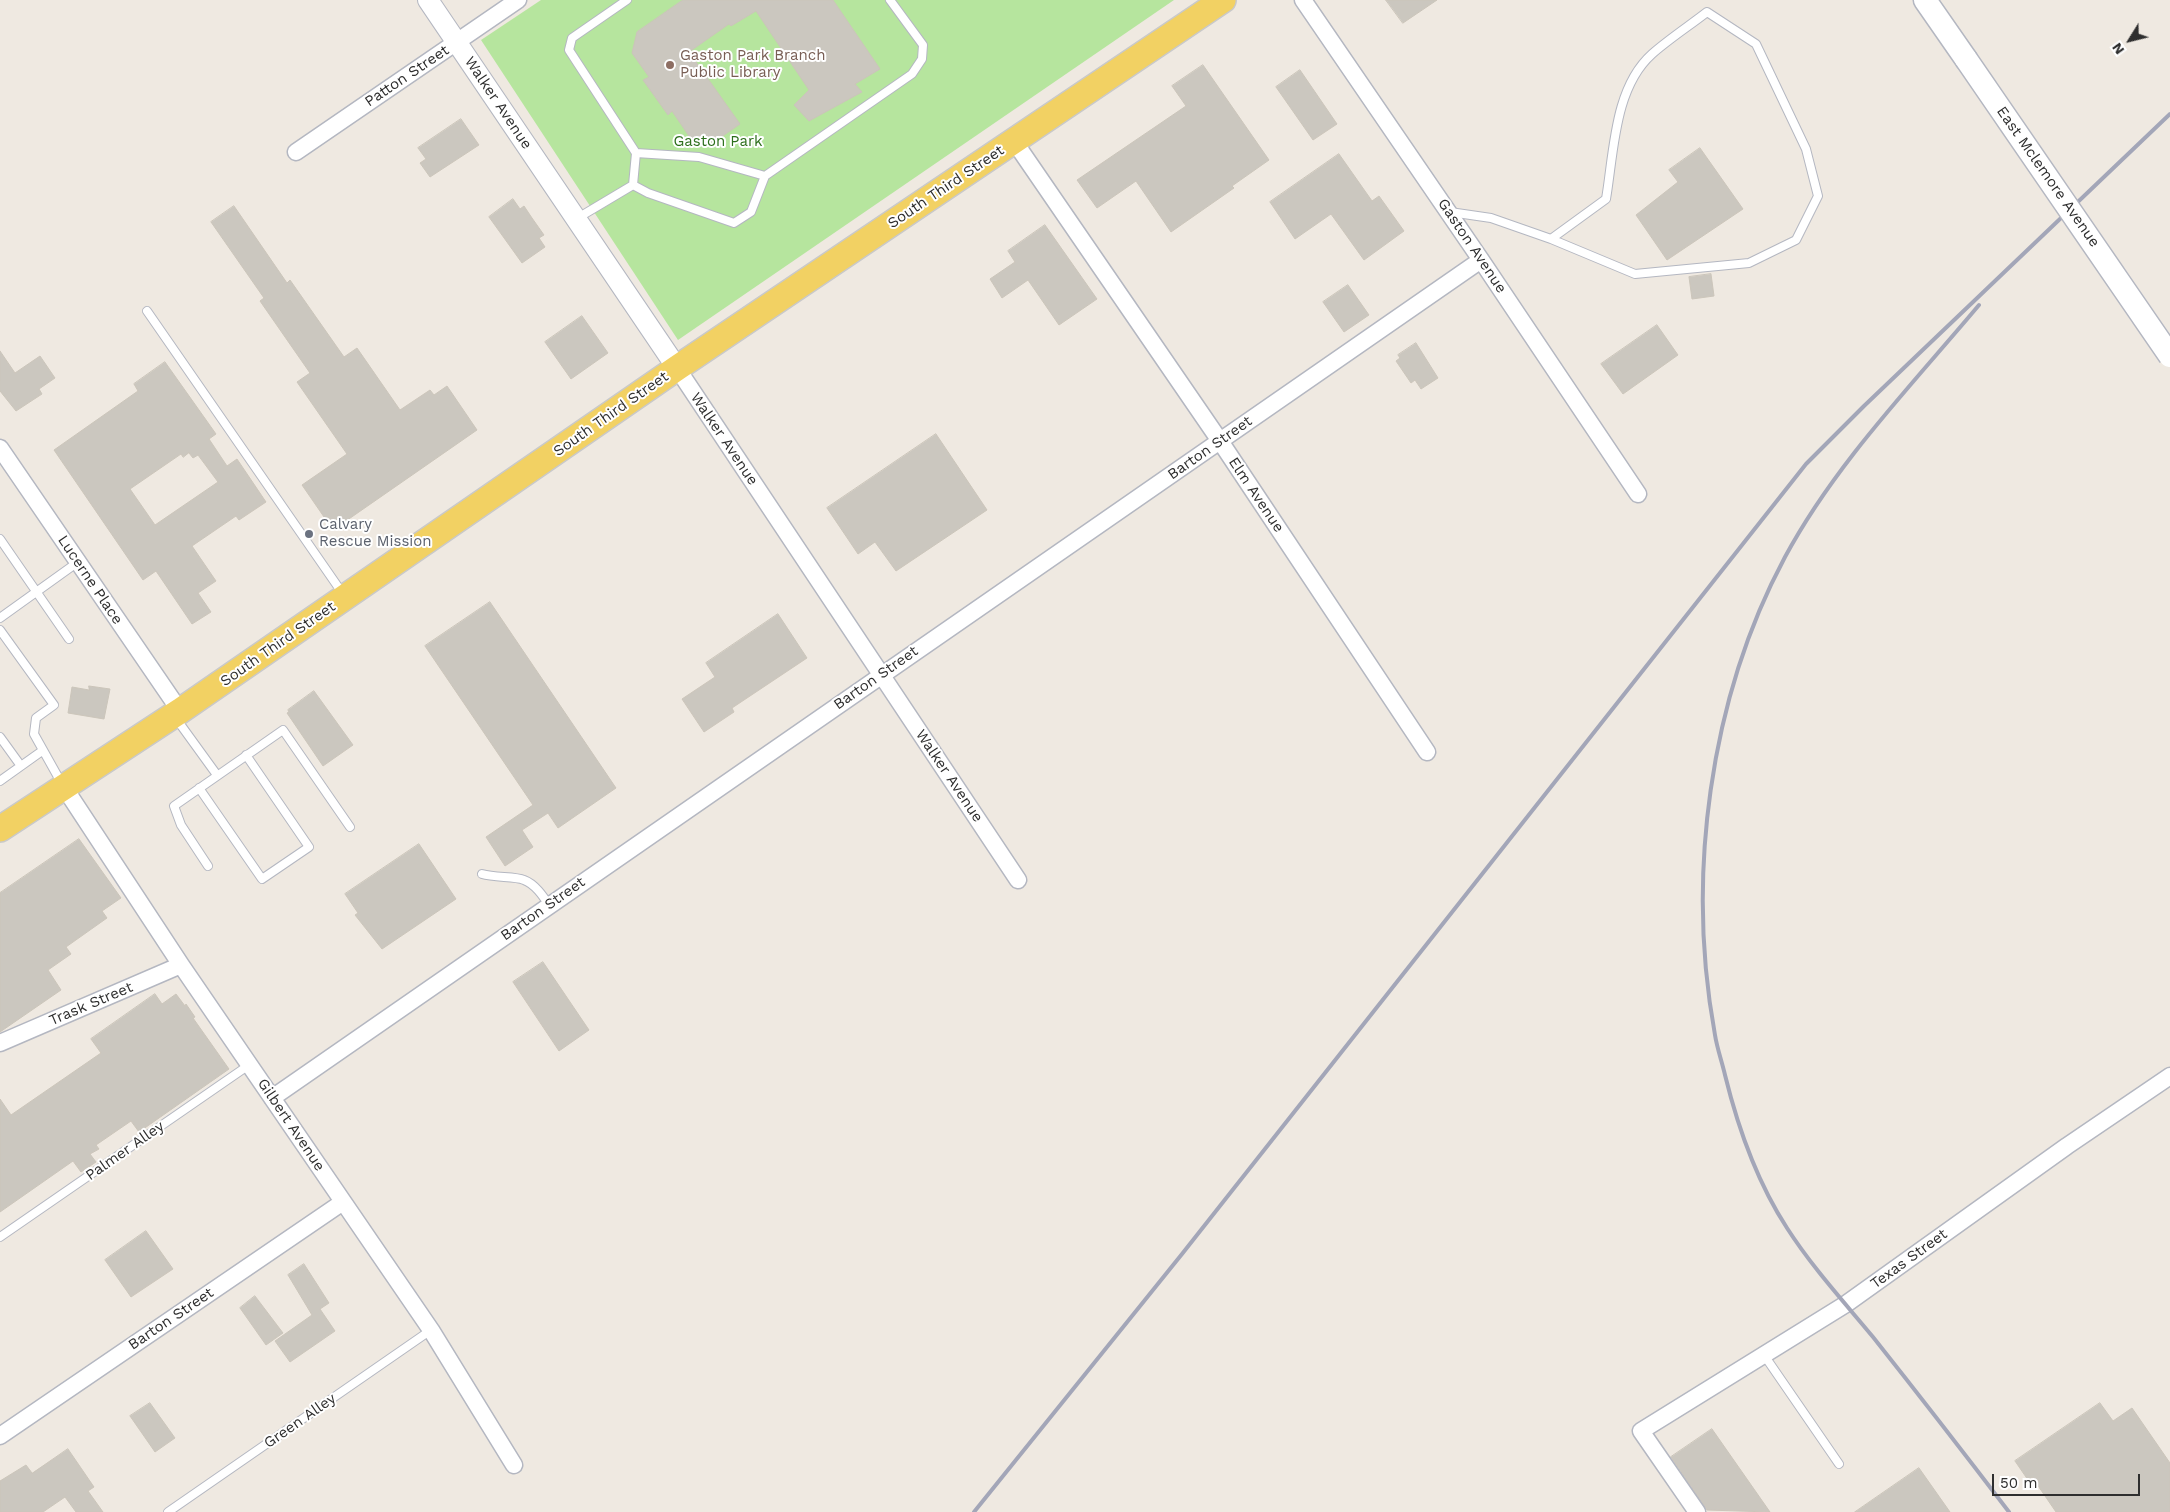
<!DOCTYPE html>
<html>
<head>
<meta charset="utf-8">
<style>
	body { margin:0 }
	#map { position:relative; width:2170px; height:1512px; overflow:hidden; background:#efe9e1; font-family:"Work Sans",sans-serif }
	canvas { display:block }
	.north { position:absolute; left:2105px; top:15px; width:50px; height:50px; -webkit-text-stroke:4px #fff; paint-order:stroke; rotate:234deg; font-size:14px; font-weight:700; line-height:20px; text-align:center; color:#2e2e2e }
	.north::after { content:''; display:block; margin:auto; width:18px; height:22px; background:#2e2e2e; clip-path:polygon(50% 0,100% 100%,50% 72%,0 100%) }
	.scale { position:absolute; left:1992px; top:1474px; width:148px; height:22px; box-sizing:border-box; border:2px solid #2e2e2e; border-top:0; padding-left:6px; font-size:15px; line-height:18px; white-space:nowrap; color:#2e2e2e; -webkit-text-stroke:4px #fff; paint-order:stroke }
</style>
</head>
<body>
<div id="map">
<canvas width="2170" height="1512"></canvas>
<div class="north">N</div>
<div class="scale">50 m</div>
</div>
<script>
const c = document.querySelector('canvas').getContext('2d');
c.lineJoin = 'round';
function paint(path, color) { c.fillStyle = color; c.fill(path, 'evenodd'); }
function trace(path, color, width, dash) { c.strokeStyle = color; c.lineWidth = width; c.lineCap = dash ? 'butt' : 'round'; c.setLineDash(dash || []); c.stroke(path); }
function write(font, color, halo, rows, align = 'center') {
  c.font = font + ' "Work Sans",sans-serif'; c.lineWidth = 4; c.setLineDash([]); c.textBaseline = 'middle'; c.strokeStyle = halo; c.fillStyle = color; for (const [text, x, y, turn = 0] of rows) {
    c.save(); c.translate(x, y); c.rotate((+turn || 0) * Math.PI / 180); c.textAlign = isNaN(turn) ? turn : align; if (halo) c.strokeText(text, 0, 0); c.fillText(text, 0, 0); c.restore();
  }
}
paint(new Path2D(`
	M541,0H1174L678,340L481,40Z`), '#b6e59e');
const building = new Path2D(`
	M683,0H833L880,69L855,84L862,92L809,121L794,105L809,90L756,11L731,26L729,24L689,52L740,124L714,142L691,139L672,111L668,115L643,80L649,77L632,53L637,32Z
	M1386,0H1437L1403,23Z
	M1203,65L1269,160L1232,186L1234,188L1171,232L1136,181L1097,208L1077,180L1186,106L1172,86Z
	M1300,70L1337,124L1313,140L1276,87Z
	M461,119L479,145L430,177L420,163L426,159L418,148Z
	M1700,148L1743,209L1667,260L1636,215L1678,182L1669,170Z
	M1339,154L1372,201L1379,196L1404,231L1364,260L1331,214L1295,239L1270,202Z
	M513,199L520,209L524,206L532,218L544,235L539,238L545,247L522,263L489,217Z
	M234,206L287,283L290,280L344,357L357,348L400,410L430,390L434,395L447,386L477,430L333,530L302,485L347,454L297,382L310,373L260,301L264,298L211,222Z
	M1045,225L1097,299L1059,325L1028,280L1002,298L990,279L1015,262L1008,251Z
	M1711,274L1714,296L1692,299L1689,277Z
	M1348,285L1369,315L1344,332L1323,302Z
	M582,316L608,353L571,379L545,342Z
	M1657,325L1678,355L1623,394L1601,364Z
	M1416,343L1438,378L1421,389L1415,380L1411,383L1396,361L1400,358L1398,355Z
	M0,351L15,373L40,356L55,378L39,389L42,394L16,411L0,391Z
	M165,362L216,434L209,439L227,466L237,459L266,502L239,520L236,516L192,546L216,581L198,593L211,612L192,624L156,571L143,580L54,450L138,391L134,384ZM189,453L193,458L198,455L218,482L155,525L130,489L181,454L183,457Z
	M936,434L987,510L896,571L875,542L858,554L827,508Z
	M490,602L616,788L558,828L548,813L522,830L533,847L505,866L486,837L533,805L425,646Z
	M778,614L807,658L732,708L734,712L704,732L682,699L715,677L706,663Z
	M89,686L110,689L104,719L68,713L72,687L89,690Z
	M314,691L353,745L323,766L287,713L289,712L288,710Z
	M79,839L121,898L102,911L107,918L66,947L71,954L48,970L61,990L0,1032V893Z
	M419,844L456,899L382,949L355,915L358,913L345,894Z
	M543,962L589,1030L559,1051L513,982Z
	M155,994L162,1004L176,994L185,1006L186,1004L195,1017L193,1018L229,1069L139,1132L131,1121L96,1145L99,1149L90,1154L96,1162L81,1172L73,1161L0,1212V1099L11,1115L101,1053L91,1039Z
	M146,1231L173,1269L131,1297L105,1260Z
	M304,1264L329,1303L320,1309L335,1331L290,1362L275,1341L312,1315L288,1275Z
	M255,1296L283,1333L266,1345L240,1308Z
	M150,1403L175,1438L155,1452L130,1416Z
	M2100,1403L2113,1421L2132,1408L2170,1463V1512H2056L2032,1477L2028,1480L2015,1461Z
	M1712,1429L1770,1512L1707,1510L1671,1457Z
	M68,1449L94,1487L88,1491L103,1512H76L65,1497L43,1512H0V1481L26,1465L32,1473Z
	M1919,1468L1950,1512H1855Z`);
paint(building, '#cbc7bf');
trace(building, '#cbc5ba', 1);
const service = new Path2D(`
	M627,0L572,38L569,50L636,153L633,185
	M636,153L699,157L765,176
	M633,185L648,193L734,223L751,212L765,176L912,74L922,59L923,45L890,0
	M1450,212L1491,218L1551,239L1606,199C1614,152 1614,88 1652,54C1669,39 1689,26 1707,12L1756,44L1806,149L1818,196L1796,240L1749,263L1635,274L1551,239
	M576,219L633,185
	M147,311L343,594
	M0,539L69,639
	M0,618L78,562
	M0,630L54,705L36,718L34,734L62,784
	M175,717L217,775
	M0,737L21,766
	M0,781L42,751
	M199,788L262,879L309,847L246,755
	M208,866L181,825L174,806L283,730L350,827
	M482,874C495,878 515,876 524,880C535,884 543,896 549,905
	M0,1237L249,1065
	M1764,1355L1839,1464
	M168,1512L431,1330`);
const minor = new Path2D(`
	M1303,0L1481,260L1638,494
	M1014,141L1220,441L1427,752
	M296,152L518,0
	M677,368L1018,880
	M0,448L180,711
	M64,787L181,965L431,1330L514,1465
	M0,1043L181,965
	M272,1098L1481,260
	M0,1436L343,1202
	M1697,1512L1641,1431L1846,1304L2067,1146L2170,1076`);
const tertiary = new Path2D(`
	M428,0L677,368`);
const secondary = new Path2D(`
	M1925,0L1966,59`);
const primary = new Path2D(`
	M0,829L180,711L677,368L1223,0`);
trace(service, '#b4b7c1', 10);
trace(minor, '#b4b7c1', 19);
trace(tertiary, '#b4b7c1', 22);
trace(secondary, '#b4b7c1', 25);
trace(primary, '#c9c9c9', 28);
trace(service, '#fff', 8);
trace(minor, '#fff', 16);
trace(tertiary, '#fff', 20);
trace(secondary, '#fff', 22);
trace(primary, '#f2d163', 25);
trace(new Path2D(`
	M1979,305C1911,386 1835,464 1785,557C1709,699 1686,878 1715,1035C1717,1048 1722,1062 1725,1075C1738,1128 1757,1182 1787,1228C1812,1267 1844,1302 1873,1337C1919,1395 1964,1453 2009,1512
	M974,1512L1182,1254L1806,464L1864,406L2170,114`), '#a3a6b8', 4);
const secondaryBridge = new Path2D(`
	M1966,59L2170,356`);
trace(secondaryBridge, '#b4b7c1', 25, []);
trace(secondaryBridge, '#fff', 22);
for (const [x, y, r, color] of [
	[670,65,5,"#8d6e63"],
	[309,534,5,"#6b7280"]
]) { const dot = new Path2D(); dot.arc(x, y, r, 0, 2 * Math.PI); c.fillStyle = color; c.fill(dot); trace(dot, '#fff', 2); }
write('15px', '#785e54', '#fff', [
	["Gaston Park Branch",680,56],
	["Public Library",680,73]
], 'left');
write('15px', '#2e2e2e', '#fff', [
	["Patton Street",407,76,-34],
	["Walker Avenue",498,103,56],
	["East Mclemore Avenue",2048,177,55],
	["South Third Street",946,187,-34],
	["Gaston Avenue",1472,246,56],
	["South Third Street",611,414,-35],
	["Walker Avenue",724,439,56],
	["Barton Street",1210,448,-35],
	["Elm Avenue",1256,495,56],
	["Lucerne Place",90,580,56],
	["South Third Street",278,644,-35],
	["Barton Street",876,678,-35],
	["Walker Avenue",949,776,56],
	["Barton Street",543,909,-35],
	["Trask Street",91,1004,-23],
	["Gilbert Avenue",291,1125,56],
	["Palmer Alley",125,1151,-35],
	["Texas Street",1909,1259,-36],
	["Barton Street",171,1319,-34],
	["Green Alley",300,1421,-35]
]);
write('15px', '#2c6e1b', '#fff', [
	["Gaston Park",718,142]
]);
write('15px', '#5b616d', '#fff', [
	["Calvary",319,525],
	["Rescue Mission",319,542]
], 'left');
</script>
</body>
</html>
